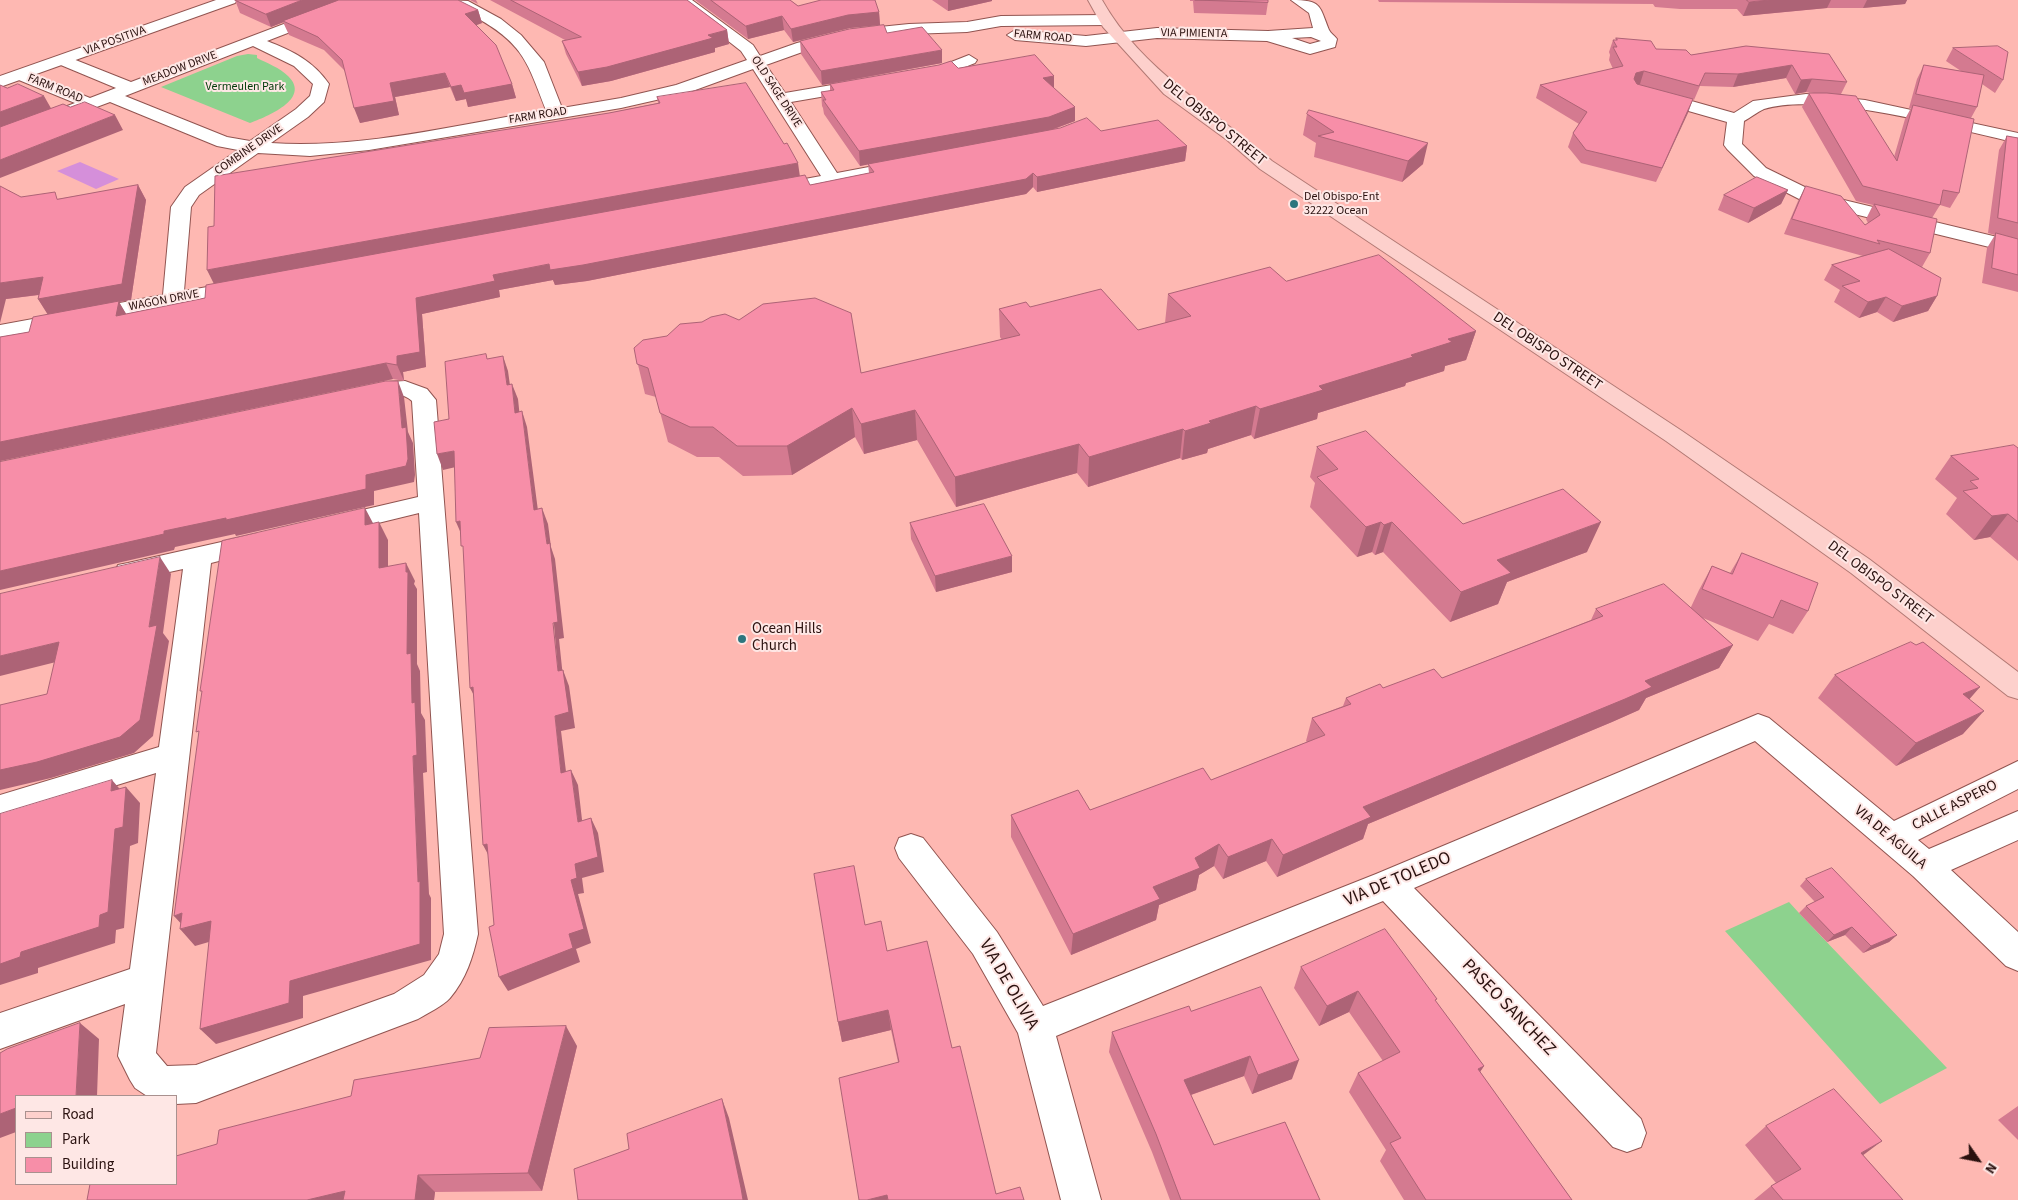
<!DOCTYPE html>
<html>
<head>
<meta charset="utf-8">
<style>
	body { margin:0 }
	#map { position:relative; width:2018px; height:1200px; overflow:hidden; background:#feb8b2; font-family:"Source Sans 3",sans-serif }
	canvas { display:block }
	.legend { position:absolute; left:15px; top:1095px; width:162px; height:90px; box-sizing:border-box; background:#fee7e5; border:1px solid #a9918f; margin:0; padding:6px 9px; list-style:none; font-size:15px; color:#2a110f }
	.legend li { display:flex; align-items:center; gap:10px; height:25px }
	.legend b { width:25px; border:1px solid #a9918f }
	.north { position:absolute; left:1953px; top:1135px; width:50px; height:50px; -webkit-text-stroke:4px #fee7e5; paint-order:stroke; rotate:123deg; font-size:14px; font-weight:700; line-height:20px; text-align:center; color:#2a110f }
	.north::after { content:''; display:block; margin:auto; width:18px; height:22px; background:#2a110f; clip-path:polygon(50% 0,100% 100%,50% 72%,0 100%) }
</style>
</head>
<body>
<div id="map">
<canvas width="2018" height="1200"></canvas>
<ul class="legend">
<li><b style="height:6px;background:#fdd0cc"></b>Road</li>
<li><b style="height:14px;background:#8dd28e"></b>Park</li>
<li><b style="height:14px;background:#f78ea8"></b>Building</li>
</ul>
<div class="north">N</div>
</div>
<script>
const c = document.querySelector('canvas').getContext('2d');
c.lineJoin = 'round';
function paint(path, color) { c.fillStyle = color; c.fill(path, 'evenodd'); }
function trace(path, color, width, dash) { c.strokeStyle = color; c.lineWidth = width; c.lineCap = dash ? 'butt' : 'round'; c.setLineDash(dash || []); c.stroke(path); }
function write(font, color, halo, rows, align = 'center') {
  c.font = font + ' "Source Sans 3",sans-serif'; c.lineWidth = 4; c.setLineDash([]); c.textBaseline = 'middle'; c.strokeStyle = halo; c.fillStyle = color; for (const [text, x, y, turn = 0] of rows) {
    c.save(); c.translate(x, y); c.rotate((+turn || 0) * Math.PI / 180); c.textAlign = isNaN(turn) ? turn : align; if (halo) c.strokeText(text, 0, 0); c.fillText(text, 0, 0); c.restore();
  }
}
paint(new Path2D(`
	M248,54L257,55V58C267,63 280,68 288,76C312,99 266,117 250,123L161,87L237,56Z
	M1789,902L1799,913L1947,1068L1880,1104L1725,931Z`), '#8dd28e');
paint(new Path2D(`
	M80,162L119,179L96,189L57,171Z`), '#d58fda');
const street = new Path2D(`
	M347,0H367L365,3L267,41C293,51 313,61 329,84L324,102L308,117L271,143C363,149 456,125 546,110C528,64 524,44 477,18C468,13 450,8 444,0L468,1L501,19L521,35L544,62L562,108L621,98L676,85L747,60L741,51L676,0H692L753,45L760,56L797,43L850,30L909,24L967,22L1001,16L1106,15L1114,20L1106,25L1001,26L967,32L909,34L850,40L808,50L766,65L785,93L867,79L873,80L875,84L873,88L867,89L791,102L837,173L906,160L912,161L915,165L912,169L906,170L774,196L767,194L765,190L767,186L821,176L753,69L687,93L621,108L369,150L310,156L258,153L199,195L191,207L184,291L242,281L249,283L252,287L249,291L0,339V325L163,295L171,207L185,187L238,150L217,146L110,102L0,143V132L75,103L14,78L12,75L14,72H26L90,98L116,88L56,63L54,60L56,57H68L131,82ZM253,46L294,66L313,84L310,96L296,109L250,141L227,137L125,96Z
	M1291,0C1322,0 1319,5 1329,30C1331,34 1334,35 1337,39L1335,47L1310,54L1267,41L1157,38L1086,46L1015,40L1007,35L1015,30L1086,36L1157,28L1268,31L1313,28L1309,13ZM1311,37L1321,41L1310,44L1292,38Z
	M969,55L977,60L975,63L945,75L919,80L911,75L913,72L936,68Z
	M1656,91L1734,113L1753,101L1806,94L1865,100L2018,133V143C1954,129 1825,91 1764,109C1757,112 1750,118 1744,121L1742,144L1766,168L1819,194L2018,242V254L1805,202L1754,176L1727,149L1724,145L1727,122L1650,100L1648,96L1650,92Z
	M405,381L427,389L436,400L478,934C473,957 466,979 450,998C443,1006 428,1013 418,1019L196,1103L176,1104V1096H147L135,1088L130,1080L118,1056L125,1004L0,1049V1013L130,969L156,773L0,821V795L159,747L183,569L128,581L118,579L115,572L118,565L128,563L257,534L266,537L270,543L266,549L211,563L156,1053L167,1066L196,1065L394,994L424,975L439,954L444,934L419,513L333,534L324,531L320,525L324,519L418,497L412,401C397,386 374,404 356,400L352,395L356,390L388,382Z
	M1758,714L1769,718L1894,821L2018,761V789L1918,840L1929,849L2018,811V840L1951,870L2018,932V971L2006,966L1913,876L1755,741L1414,888L1641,1119L1646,1133L1641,1147L1627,1152L1613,1147L1383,901L1056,1036L1101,1200H1061L1018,1033L973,954L899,858L895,848L899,838L911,834L923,838L997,932L1043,1006L1376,874Z`);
const secondary = new Path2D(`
	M216,0H237L235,3L0,87V76Z`);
const primary = new Path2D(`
	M1088,0H1102C1141,70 1214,110 1272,161L1682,431L1869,559L2018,672V699L2008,696L1851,573L1666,441L1260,169L1227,140L1164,94L1103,27Z`);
trace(street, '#915450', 2);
trace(secondary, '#915450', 2);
trace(primary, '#b27974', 2);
paint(street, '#fff');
paint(secondary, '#fff');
paint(primary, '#fdd0cc');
paint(new Path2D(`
	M235,0L478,10L482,23L476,25L512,84L516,98L468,107L466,99L456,101L450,87L395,97L399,115L360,123L345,71L324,50L289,35L283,22L271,27L240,13Z
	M470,0H476L478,4Z
	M490,0H687L727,30L729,44L715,48V52L611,81L582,86L566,54L562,41L565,40Z
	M695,0H790L798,6L879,12L880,25L850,28L793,42L784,30L748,39Z
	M932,0H992V1L948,11Z
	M1190,0H1268V2L1266,15L1194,13L1193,1H1190Z
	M1378,0H1907L1905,4L1863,8H1827L1743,16L1737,9H1680L1655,7L1653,4L1379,2Z
	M887,33L942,63L830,84L958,68L1054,76V88L1075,121L1052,130L1101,131L1187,146L1185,161L1037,192L1033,187L1026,194L587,281L555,285L553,280L499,290L500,297L422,314L426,367L403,372L404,381L393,379L0,461V337L29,332L48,314L38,299L39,295L6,299L21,197L59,199L138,185L146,200L131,300L119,302L126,314L205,298L214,284V226L609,113L658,103L657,97L800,176L810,185L869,173L868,164L860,166L824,114L823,108L822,106L821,92L830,91V84L822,85L801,54L800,41Z
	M1616,38L1656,49L1691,55L1746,46L1847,82L1841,94L1894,157L1905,119L1911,108H1909L1917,79L1924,65L1961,71L1946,61L1953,48L2003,80L1995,93L1982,84L1977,107L1971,118L1959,193L1950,208L1940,205L1932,218L1930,253L1922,267L1937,296L1928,311L1893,322L1877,312L1859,318L1834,302L1840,290L1824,280L1832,265L1863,256L1784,234L1798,201L1806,186L1865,225L1868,223L1866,219L1873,205L1856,201L1802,107L1809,93H1814L1806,92L1795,94L1786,78L1733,87L1700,86L1694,100L1693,99L1656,182L1581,163L1568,147L1573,133L1579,124L1536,98L1540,85L1613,69L1609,60L1610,55L1609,52L1613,40H1616Z
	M1307,114L1423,164L1402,182L1314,157L1316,143L1303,135Z
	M2007,136L2018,138V292L1982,283L1987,248L1995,235L1988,233L1999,150Z
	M1788,190L1781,204L1748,223L1718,210L1724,195Z
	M1286,281L1476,331L1466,360L1445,366L1444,371L1406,383L1405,386L1318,413L1317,419L1254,439L1251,435L1208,449L1207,453L1182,460L1180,458L1088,487L1077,473L956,507L917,440L864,454L855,437L792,475L743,476L719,457H697L668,442L656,397L645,394L634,348L861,373L1002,340L1000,337L999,309L1030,307L1138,330L1165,323L1168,294Z
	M1317,447L1463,524L1587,552L1507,582L1498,604L1450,622L1383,552L1375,555L1372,552L1357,557L1310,507L1315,483L1310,477Z
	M2018,448V561L1990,537L1974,540L1946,514L1957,498L1935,479L1951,456Z
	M910,523L1012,572L936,592L911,539Z
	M1742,553L1808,611L1793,634L1769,624L1758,641L1703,618L1733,645L1719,668L1646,698L1639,710L1612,722L1368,824L1363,839L1277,877L1266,861L1223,879L1214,866L1199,875L1196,890L1159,905L1156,920L1071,955L1011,837V815L1090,810L1211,780L1307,742L1306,741L1312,718L1343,706L1346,698L1383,688L1442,678L1591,620L1596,609L1691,607L1699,590L1712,566L1730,573Z
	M1835,675L1969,699L1963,734L1896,766L1818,698Z
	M1806,879L1897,935L1889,942L1863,953L1845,935L1827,942L1799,913L1806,906L1815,902L1800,886Z
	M865,925L887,951L952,1048L996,1194L859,1200L898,1062L891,1030L842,1042L838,1022Z
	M1301,967L1436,1002L1484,1066L1480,1072L1572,1200H1404L1380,1161L1386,1150L1349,1092L1358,1073L1383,1061L1349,1012L1319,1026L1294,988Z
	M1191,1011L1292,1079L1252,1094L1244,1076L1191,1095L1214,1145L1320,1200H1170L1152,1152L1109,1052L1112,1032Z
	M577,1046L542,1191L435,1192L434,1200H87Z
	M2018,1106V1140L1998,1120Z
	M1766,1126L1863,1155L1903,1200H1754L1771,1186L1776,1183L1745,1145Z`), '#d47a90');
paint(new Path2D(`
	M302,0H342L271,27L266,14Z
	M948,0H992V1L948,11Z
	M1770,0H1831L1827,8L1743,16L1749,2Z
	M1867,0H1907L1905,4L1863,8Z
	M478,10L482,23L469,28L465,14Z
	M879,12L880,25L850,28L793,42L791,29L848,15Z
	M782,16L784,30L748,39L746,26Z
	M727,30L729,44L715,48V52L611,81L582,86L578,72Z
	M942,50V63L822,85L821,71Z
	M1792,65L1786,78L1733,87L1738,74Z
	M1644,71L1640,84L1631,86L1636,73Z
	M445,73L450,87L395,97L399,115L360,123L354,108L390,83Z
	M1054,76V89L1043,78Z
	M1812,79L1806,92L1795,94L1801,80Z
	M512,84L516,98L468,107L466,99L456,101L451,87L461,85Z
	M44,96L52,110L0,130V112Z
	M1693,99L1688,113L1656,182L1662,168Z
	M1075,107V121L1048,131L860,166L859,151Z
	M115,115L123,130L0,178V160Z
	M1428,143L1423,164L1402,182L1408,161Z
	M1187,146L1185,161L1037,192V177Z
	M798,163L800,177L214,284L207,270Z
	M1033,173V187L1026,194L587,281L555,285L553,280L499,290L500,297L422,314L426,367L403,372L404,381L397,365V356L416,298L493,275Z
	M138,185L146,200L131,300L119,302L128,317L48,315L38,299Z
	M1788,190L1781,204L1748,223L1754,208Z
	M43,277L53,293L6,299L0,323V283Z
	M1937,296L1928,311L1893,322L1902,306Z
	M1886,297L1877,312L1859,318L1868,302Z
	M1476,331L1466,360L1445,366L1444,371L1406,383L1405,386L1318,413L1317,419L1254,439L1260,409L1319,386L1411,355L1448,339Z
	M503,356L508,371L512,400L507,385Z
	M386,363L393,379L0,461V442Z
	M398,381L404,397L408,432L413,443L415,475L414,482L374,491V505L236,536L235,534L175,547L174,550L0,590V571L164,531L366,475L402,428Z
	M512,384L518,399L521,428L515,413Z
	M1256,406L1251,435L1208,449L1207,453L1182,460L1185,431L1209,421Z
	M852,408L855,437L792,475L787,446Z
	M915,410L917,440L864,454L861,424Z
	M522,411L527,427L540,526L534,510Z
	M1183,429L1180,458L1088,487L1089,457Z
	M1079,444L1077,473L956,507L955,477Z
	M454,451L460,466L443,470L437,454Z
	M365,508L374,525H365Z
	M542,508L548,524L551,547L555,559L564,638L559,639L564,687L558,671L547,544Z
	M2008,514L1990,537L1974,540L1992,516Z
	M460,521L463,538L456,522Z
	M379,522L388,540V586L379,568Z
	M1381,522L1372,552L1357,557L1366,527Z
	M1392,522L1383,552L1375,555L1384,525Z
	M1601,522L1587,552L1507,582L1498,604L1450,622L1461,592L1497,560Z
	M1012,556V572L936,592L935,576Z
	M160,557L171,574L163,633L169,641L153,736L134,753L51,778L0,790V770L149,627Z
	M406,563L415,581L414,584L417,589V664L420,671L421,713L425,720L427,772L423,773L429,894L431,898V960L303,996V1018L216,1044L200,1029L290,981L418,882L413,756L412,703L407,654Z
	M59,642L72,658L0,676V656Z
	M1733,645L1719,668L1646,698L1639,710L1612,722L1368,824L1363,839L1277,877L1283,855L1363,807L1645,681Z
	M563,670L569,686L575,728L561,731L568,788L561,773L555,716Z
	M473,687L478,703L470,688Z
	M1980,687L1960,710L1963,694Z
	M1984,711L1963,734L1896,766L1916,743Z
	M571,770L578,785L584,837L578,822Z
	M112,780L125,795L126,787L140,803L138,843L130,846L124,928L116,930L115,943L38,968V973L0,985V964L21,952L111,791Z
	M591,818L598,833L604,872L582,878L584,893L578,894L591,943L576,949L580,962L508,991L499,977L569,934L571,880L575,864Z
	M1272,839L1266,861L1223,879L1228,857Z
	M487,844L491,860L483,845Z
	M1219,844L1214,866L1199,875L1196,890L1159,905L1156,920L1071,955L1073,934L1153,887L1195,858Z
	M182,913L211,921L226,937L195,946L180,929L185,928L174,916Z
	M1852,927L1845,935L1827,942L1834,935Z
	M1897,935L1889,942L1863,953L1871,946Z
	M1358,991L1349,1012L1319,1026L1327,1006Z
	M888,1010L891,1030L842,1042L838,1022Z
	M80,1023L99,1039L97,1096H76Z
	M566,1026L577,1046L542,1191L528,1173Z
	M1250,1056L1244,1076L1179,1099L1184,1080Z
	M1299,1060L1292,1079L1252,1094L1258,1075Z
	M1484,1066L1471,1085L1478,1069Z
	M722,1099L729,1118L748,1200H743Z
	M16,1108V1132L0,1138V1114Z
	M1882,1141L1858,1159L1861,1153Z
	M418,1175L435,1192L434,1200H415Z
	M345,1191L355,1200H307Z
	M887,1195L888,1200H867Z`), '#ad6376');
const building = new Path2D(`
	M235,0H302L266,14Z
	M339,0H458L478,10L465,14L496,45L512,84L464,93L461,85L451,87L445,73L390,83L394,101L354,108L342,60L318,37L283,21Z
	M511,0H687L727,30L708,35L713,38L607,67L578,72L562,41L581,37Z
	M711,0H790L798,6L821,0H875L879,12L848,15L791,29L782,16L746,26Z
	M1195,0H1268V2Z
	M1747,0H1770L1749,2Z
	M884,25L887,33L922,27L942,50L821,71L800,41L849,29Z
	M1616,38L1651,41L1656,49L1686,50L1691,55L1746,46L1829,54L1847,82L1812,79L1801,80L1792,65L1738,74L1705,73L1699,86L1644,71L1636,73L1634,79L1637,84L1693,99L1662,168L1586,150L1573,133L1587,112L1540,85L1623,66L1613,47H1617L1613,40H1617Z
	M1998,46L2008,52L2003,80L1953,48Z
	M1035,55L1054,76L1043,78L1075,107L1049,117L859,151L823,100H826L821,92L834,90L830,84L939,65L951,61L958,68Z
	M1924,65L1984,75L1977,107L1916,94Z
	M746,83L784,144L787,143L798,163L207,270L208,227L214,226L215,176L609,113L660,103L657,97Z
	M18,84L44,96L0,112V85L7,88Z
	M1809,93H1827L1856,96L1897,161L1913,105L1974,119L1959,193L1943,190L1940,205L1863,186Z
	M85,102L115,115L0,160V127L63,104L70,107Z
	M1309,110L1428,143L1408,161L1318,136L1334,132L1307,114Z
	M1087,118L1101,131L1158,120L1187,146L1037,177L1033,173L1026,179L583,265L550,270L549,264L493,275L495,281L416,298L420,352L397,356V365L386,363L0,442V337L29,332L33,317L119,301L116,316L205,298L206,285L805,175L810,185L874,172L868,164L1060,128Z
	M2007,136L2018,138V223L1998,218Z
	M1757,177L1788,190L1754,208L1724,195Z
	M138,185L122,284L38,299L43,277L0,283V186L21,197L55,192L57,199Z
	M1806,186L1841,196L1865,225L1880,215L1874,204L1937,219L1930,253L1877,240L1880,244L1792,219Z
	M1996,233L2018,239V275L1992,268Z
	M1889,249L1941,278L1937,296L1902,306L1886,297L1868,302L1842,286L1860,281L1832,265Z
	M1379,255L1476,331L1448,339L1452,342L1411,355L1413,357L1319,386L1323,390L1260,409L1256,406L1209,421L1211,423L1185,431L1183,429L1089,457L1079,444L955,477L915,410L861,424L852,408L787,446H737L713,427H690L660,413L648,368L637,364L634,348L643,340L667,336L680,324L702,322L711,317L725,314L739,320L763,304L815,298L851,313L861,373L1020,335L999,309L1026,302L1030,307L1101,289L1138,330L1191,316L1168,294L1270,267L1286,281Z
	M486,354L487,359L503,356L507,385L512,384L515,413L522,411L534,510L542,508L547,544L550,543L558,622L553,623L558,671L563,670L569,712L555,716L561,773L571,770L578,822L591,818L598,857L575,864L577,878L571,880L584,929L569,934L573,948L499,977L489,927L494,925L487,844L483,845L473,687L470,688L463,546H461L460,521L456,522L454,451L437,454L434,422L449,419L445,362Z
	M386,381H398L402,428L406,427L408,459L406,466L366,475V489L226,520V518L164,531V534L0,571V462Z
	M1366,431L1463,524L1563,489L1601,522L1497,560L1511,573L1461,592L1392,522L1384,525L1381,522L1366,527L1317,477L1338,469L1317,447Z
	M2014,445L2018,448V522L2008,514L1992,516L1963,491L1978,488L1970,481L1979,479L1951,456Z
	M984,504L1012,556L935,576L910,523Z
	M365,508V525L379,522V568L406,563V572H408L407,654L411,653L412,703L415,702L417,755L413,756L418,882L420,881V944L290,981L289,1003L200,1029L211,921L180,929L182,913L174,916L199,731L196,732L202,691H200L222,541Z
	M1742,553L1818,583L1808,611L1781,600L1773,618L1702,589L1712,566L1732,574Z
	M160,557L149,627L157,625L140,720L120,737L37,762L0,770V705L47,694L59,642L0,656V594Z
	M1664,584L1733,645L1645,681L1652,687L1625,699L1363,807L1371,817L1283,855L1272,839L1228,857L1219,844L1195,858L1200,868L1153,887L1160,899L1073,934L1011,815L1078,790L1090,810L1203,768L1211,780L1325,735L1312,718L1351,704L1346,698L1380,684L1383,688L1434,669L1442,678L1603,616L1596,609Z
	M1911,642L1916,645L1923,642L1980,687L1963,694L1984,711L1916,743L1835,675Z
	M112,780L111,791L126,787L123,827L115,829L108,912L100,915L99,927L21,952L20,957L0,964V814Z
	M854,866L865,925L881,921L887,951L927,941L952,1048L960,1046L996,1194L1020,1187L1024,1200H888L887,1195L867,1200H859L839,1078L899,1062L888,1010L838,1022L814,874Z
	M1832,868L1897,935L1871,946L1852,927L1834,935L1806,906L1824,897L1806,879Z
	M1385,929L1437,999L1435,1000L1484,1066L1478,1069L1572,1200H1426L1390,1143L1401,1138L1358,1073L1400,1052L1358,991L1327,1006L1301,967Z
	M1261,987L1299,1060L1258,1075L1250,1056L1184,1080L1214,1145L1285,1122L1320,1200H1181L1156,1134L1112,1032L1189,1006L1191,1011Z
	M80,1023L76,1096H16V1108L0,1114V1053L7,1049Z
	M566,1026L528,1173L418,1175L415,1200H343L345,1191L307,1200H87L90,1184H176V1156L217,1144L219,1130L351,1096L354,1080L480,1058L489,1028Z
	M1834,1089L1882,1141L1861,1153L1903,1200H1783L1771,1186L1801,1169L1766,1126Z
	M722,1099L741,1188L743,1200H578L574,1169L629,1149L627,1134Z`);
paint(building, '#f78ea8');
trace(building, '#ad6376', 1);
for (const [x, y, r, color] of [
	[1294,204,5,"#2d767e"],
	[742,639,5,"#2d767e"]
]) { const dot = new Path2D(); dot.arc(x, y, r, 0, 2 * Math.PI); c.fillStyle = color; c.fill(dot); trace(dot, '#fee7e5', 2); }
write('12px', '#2a110f', '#fee7e5', [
	["VIA PIMIENTA",1194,34,1],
	["FARM ROAD",1043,37,5],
	["VIA POSITIVA",115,41,-20],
	["MEADOW DRIVE",180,69,-21],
	["FARM ROAD",55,89,22],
	["OLD SAGE DRIVE",776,92,57],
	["FARM ROAD",538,116,-9],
	["COMBINE DRIVE",249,150,-35],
	["WAGON DRIVE",164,301,-11]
]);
write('12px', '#013a09', '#fee7e5', [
	["Vermeulen Park",245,87]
]);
write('12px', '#2a110f', '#fee7e5', [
	["Del Obispo-Ent",1304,197],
	["32222 Ocean",1304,211]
], 'left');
write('15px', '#2a110f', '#fee7e5', [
	["DEL OBISPO STREET",1214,123,39],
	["DEL OBISPO STREET",1547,352,34],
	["DEL OBISPO STREET",1880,583,37],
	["CALLE ASPERO",1955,806,-27],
	["VIA DE AGUILA",1890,838,40]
]);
write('15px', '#2a110f', '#fee7e5', [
	["Ocean Hills",752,630],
	["Church",752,647]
], 'left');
write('18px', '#2a110f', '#fee7e5', [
	["VIA DE TOLEDO",1398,880,-23],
	["VIA DE OLIVIA",1008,985,60],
	["PASEO SANCHEZ",1508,1008,46]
]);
</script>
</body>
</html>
